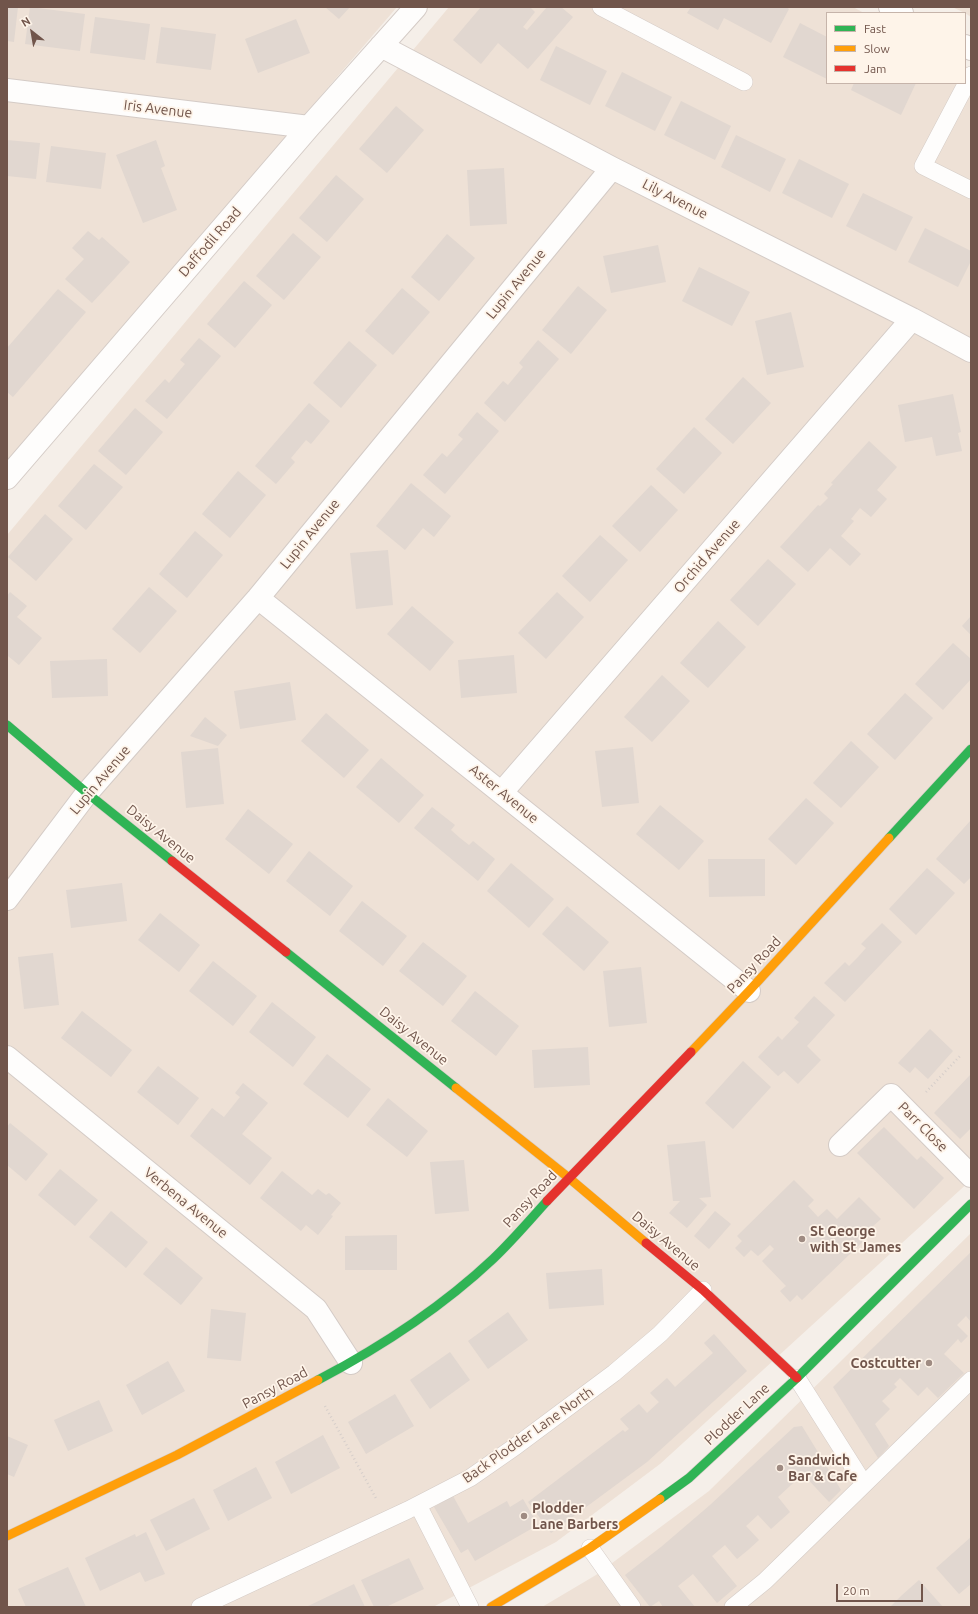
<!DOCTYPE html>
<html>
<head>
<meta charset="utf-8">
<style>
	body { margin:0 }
	#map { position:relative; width:978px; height:1614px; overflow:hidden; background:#f5efe9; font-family:Ubuntu,sans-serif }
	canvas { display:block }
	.frame { position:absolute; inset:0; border:8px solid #71554b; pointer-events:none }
	.legend { position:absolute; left:826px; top:12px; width:140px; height:72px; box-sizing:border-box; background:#fef4e9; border:1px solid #c6b4aa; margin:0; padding:5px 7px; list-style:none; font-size:12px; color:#71554b }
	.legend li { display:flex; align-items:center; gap:8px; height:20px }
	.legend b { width:20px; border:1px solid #c6b4aa }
	.north { position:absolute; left:12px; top:12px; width:40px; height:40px; -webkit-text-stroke:3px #fef4e9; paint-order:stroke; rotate:329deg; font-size:11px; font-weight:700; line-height:16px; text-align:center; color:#71554b }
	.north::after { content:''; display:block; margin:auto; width:14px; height:18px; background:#71554b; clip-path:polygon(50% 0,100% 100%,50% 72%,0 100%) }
	.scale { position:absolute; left:836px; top:1584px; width:87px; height:18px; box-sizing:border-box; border:2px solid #71554b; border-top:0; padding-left:5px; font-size:12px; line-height:14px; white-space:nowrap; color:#71554b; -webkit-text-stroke:3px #fef4e9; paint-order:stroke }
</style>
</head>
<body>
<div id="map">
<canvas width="978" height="1614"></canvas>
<div class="frame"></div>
<ul class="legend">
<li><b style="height:5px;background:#30b455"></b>Fast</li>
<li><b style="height:5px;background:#ff9f0a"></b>Slow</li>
<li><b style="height:5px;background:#e5322d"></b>Jam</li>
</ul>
<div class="north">N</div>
<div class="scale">20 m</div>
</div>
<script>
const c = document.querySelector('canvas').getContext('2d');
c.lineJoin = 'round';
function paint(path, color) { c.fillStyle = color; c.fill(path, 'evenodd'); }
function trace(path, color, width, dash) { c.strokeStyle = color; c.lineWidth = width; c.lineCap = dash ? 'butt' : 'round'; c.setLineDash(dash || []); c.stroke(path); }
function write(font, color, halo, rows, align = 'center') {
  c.font = font + ' Ubuntu,sans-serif'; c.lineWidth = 3.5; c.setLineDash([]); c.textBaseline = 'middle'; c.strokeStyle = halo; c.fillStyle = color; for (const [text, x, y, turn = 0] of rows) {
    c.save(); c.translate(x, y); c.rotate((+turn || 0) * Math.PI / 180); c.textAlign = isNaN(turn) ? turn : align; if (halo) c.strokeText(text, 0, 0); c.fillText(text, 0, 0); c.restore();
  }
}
paint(new Path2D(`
	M7,7H397L7,462Z
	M449,7H853L864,13H827V83H965V66L971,69V1180L660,1464L556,1542L433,1607H7V535Z
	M952,7H971V17L965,13Z
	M971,1233V1607H542L596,1575L709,1491Z`), '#eee1d6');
paint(new Path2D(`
	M7,7H18L14,42L7,41Z
	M30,7L85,14L80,51L25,44Z
	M325,7H350L339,19Z
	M481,7H530L535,12L523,27L527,30L547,7H561L573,17L528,69L498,43L481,64L453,40Z
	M691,7H786L789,9L771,43L724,18L718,30L687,13Z
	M95,17L150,24L145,60L90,53Z
	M296,19L310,53L258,73L245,39Z
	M800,23L827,37V79L783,57Z
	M161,27L216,34L211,70L156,63Z
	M556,46L607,71L590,105L540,80Z
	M622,72L672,97L655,131L605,106Z
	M854,83H916L901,115L851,90Z
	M681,101L731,126L715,160L664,135Z
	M396,106L424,130L387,173L359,149Z
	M736,135L786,159L770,192L721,167Z
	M7,140L40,143L36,179L7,176Z
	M156,140L165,166L161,168L177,210L143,223L116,155Z
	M51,146L106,153L101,189L46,182Z
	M799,159L849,184L832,218L782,193Z
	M504,168L507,224L470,226L467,170Z
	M336,175L364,199L327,242L299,218Z
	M863,193L913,217L896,251L846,226Z
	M925,228L971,251V261L958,287L908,262Z
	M88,231L99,240L102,237L130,262L92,303L65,279L84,259L72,248Z
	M293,233L321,257L284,300L256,276Z
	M447,234L475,258L439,301L411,277Z
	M658,245L666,282L611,293L603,256Z
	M699,267L750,292L732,326L682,301Z
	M244,281L272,305L235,348L207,324Z
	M578,286L607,310L571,354L542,330Z
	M402,288L430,312L393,355L365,331Z
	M58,289L86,312L13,397L7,392V348Z
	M791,312L804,367L767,375L755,321Z
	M199,338L221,356L167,419L145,401L165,379L169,383L185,364L180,360Z
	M538,340L559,359L505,422L484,403L503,381L508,385L523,367L519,363Z
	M349,341L377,365L341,408L313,383Z
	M743,377L771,403L733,444L705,419Z
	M953,394L961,432L958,433L962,451L936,456L932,437L905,442L898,405Z
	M309,403L330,421L311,444L306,440L291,458L295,462L276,484L255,466Z
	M135,408L163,432L126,475L98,451Z
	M477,412L499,431L445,494L423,475L442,453L447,457L463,439L458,435Z
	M694,427L722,453L684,494L656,469Z
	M869,441L897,467L877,490L887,499L871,517L860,508L851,519L854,521L841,536L861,554L850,566L830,548L808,572L780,547L818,505L820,506L828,498L824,494L833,484L831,483Z
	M94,464L123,487L86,530L58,506Z
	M238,471L266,495L230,538L202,514Z
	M411,483L451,516L434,537L423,528L405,550L376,526Z
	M651,485L678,510L640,552L612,526Z
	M45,514L73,539L36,581L8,557Z
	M195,531L223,555L187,598L159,574Z
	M600,535L628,560L590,602L562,576Z
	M388,550L393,605L356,609L350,553Z
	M768,559L796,584L758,626L730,600Z
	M149,587L177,611L140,653L112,629Z
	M10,592L27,606L17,617L42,638L19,665L8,656L7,657V596Z
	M557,592L584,617L546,659L518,633Z
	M412,606L454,642L430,671L387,634Z
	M971,616V635L962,626Z
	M718,621L746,647L708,688L680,663Z
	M953,643L971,659V679L943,710L915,684Z
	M514,655L517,693L461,698L458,660Z
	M107,659L108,696L52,698L50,661Z
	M662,675L690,701L652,742L624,717Z
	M290,682L296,720L240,729L234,691Z
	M905,693L933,718L895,760L867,734Z
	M326,713L369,750L344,778L301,741Z
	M205,717L227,735L218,746L190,736Z
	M851,741L879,767L841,808L813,783Z
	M633,747L639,803L602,807L595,751Z
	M218,748L224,804L186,808L181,752Z
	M381,758L424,795L399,823L356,787Z
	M806,798L834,823L796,865L768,839Z
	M660,805L704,841L679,870L636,834Z
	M432,807L455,825L451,830L460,838L469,845L473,841L495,859L478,881L414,828Z
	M248,809L293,844L269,874L225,839Z
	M971,820V877L964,884L936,859Z
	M309,851L353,886L330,916L286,881Z
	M708,859H765V896L709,897Z
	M511,863L554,899L529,928L487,891Z
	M927,868L955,893L916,935L889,909Z
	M122,883L127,921L71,928L66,890Z
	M362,901L407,936L383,966L339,931Z
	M567,906L609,942L584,971L542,934Z
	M160,913L200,945L179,972L138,940Z
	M882,923L902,942L845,1002L824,983L845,962L849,966L858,957L866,948L861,944Z
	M423,942L467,976L443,1006L399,971Z
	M53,953L59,1005L24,1009L18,957Z
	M213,961L257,996L233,1026L189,991Z
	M641,967L647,1023L609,1027L603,971Z
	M475,991L519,1026L496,1056L451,1021Z
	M814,996L835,1015L807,1046L821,1060L798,1084L784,1071L778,1076L758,1057L778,1036L782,1040L799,1022L794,1018Z
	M272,1002L316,1037L293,1067L249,1032Z
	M82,1011L132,1050L111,1077L61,1038Z
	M930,1029L953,1051L928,1079L915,1067L910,1073L898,1063Z
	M588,1047L590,1085L534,1088L532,1050Z
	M327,1054L371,1089L348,1118L303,1084Z
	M743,1061L771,1087L733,1129L705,1103Z
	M158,1066L199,1098L178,1125L137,1092Z
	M971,1074V1128L960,1139L934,1113Z
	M243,1083L268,1103L242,1134L272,1158L250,1185L190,1136L212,1108L224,1117L240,1097L235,1093Z
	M388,1098L428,1131L407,1157L366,1125Z
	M10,1123L48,1154L26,1181L7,1165V1127Z
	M884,1127L917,1160L921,1156L944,1178L914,1209L857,1153Z
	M705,1141L711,1197L699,1198L707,1205L687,1228L669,1213L680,1201H673L667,1145Z
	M464,1160L469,1211L435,1214L430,1162Z
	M60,1169L98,1200L75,1226L38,1195Z
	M282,1171L312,1195L318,1189L326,1195L329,1193L341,1203L331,1215L333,1216L318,1235L306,1225L301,1231L260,1198Z
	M794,1180L814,1200L808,1206L818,1217L827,1209L837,1219L859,1197L881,1219L872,1227L875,1230L802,1300L797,1295L790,1302L780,1291L786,1286L762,1261L774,1249L770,1245L758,1256L751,1250L744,1257L735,1248L742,1241L737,1236Z
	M111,1211L148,1242L126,1268L89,1237Z
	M715,1211L731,1224L709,1249L694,1236Z
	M397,1235V1270H345V1236Z
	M166,1247L203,1278L181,1305L143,1274Z
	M971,1252V1322L966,1316L957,1325L968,1336L961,1343L958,1339L944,1354L964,1373L938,1398L927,1387L918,1396L900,1378L894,1384L897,1387L882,1401L890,1409L875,1424L889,1446L878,1458L833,1387Z
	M602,1269L604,1305L549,1309L546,1273Z
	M211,1309L246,1313L241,1361L207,1358Z
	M508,1312L528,1340L488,1369L468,1341Z
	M714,1334L747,1371L647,1462L551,1533L528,1502L623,1430L625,1432L629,1429L620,1419L639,1404L647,1413L659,1402L650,1393L667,1378L675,1387L713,1353L704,1343Z
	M450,1352L470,1380L430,1409L410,1380Z
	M168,1361L185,1391L142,1415L126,1385Z
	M395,1394L414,1426L366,1454L348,1422Z
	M99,1400L113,1431L68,1451L54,1420Z
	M802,1426L841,1490L829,1502L803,1474L778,1497L790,1512L771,1529L758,1515L746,1526L759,1540L748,1550L737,1559L725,1545L712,1556L737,1586L717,1603L693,1574L678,1586L695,1607H663L659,1601L650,1607L625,1575L661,1547L710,1505L794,1427Z
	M323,1435L340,1468L291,1494L275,1462Z
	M7,1436L28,1445L14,1477L7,1474Z
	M256,1467L272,1498L228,1521L213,1490Z
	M453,1496L468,1523L507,1501L510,1507L523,1499L538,1525L475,1561L468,1549L461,1553L434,1507Z
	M194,1498L210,1529L166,1551L150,1520Z
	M146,1532L165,1574L145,1582L140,1572L100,1591L85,1558L135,1534L136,1537Z
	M971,1537V1584L959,1594L936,1568Z
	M409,1558L424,1589L386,1607H374L361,1580Z
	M68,1567L86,1607H26L18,1589Z
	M919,1580L943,1607H890L901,1596Z
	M354,1584L365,1607H306L331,1595Z`), '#e1d7d0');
const lane = new Path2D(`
	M601,7L744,82
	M971,75L923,166L971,190
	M797,1378L864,1484
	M418,1505L470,1607
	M590,1548L632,1607
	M200,1607L408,1510L470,1478L516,1446L614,1373L660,1334L703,1290
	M733,1607L765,1581L971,1380`);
const street = new Path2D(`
	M890,7L902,13
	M381,46L612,168L912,319L971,351
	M965,46L971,49
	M7,90L309,127
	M7,478L309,127L416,7
	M258,598L749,991
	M502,792L912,319
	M7,899L87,793L258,598L612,168
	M7,1057L316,1309L351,1363
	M840,1145L891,1095L971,1176`);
const fast = new Path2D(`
	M7,725L87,793L172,861
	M889,838L971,749
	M286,952L456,1088
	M318,1380C379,1348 443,1306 493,1259C512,1241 529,1221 547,1201
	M660,1499L689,1478L797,1378L971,1204`);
const slow = new Path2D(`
	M691,1052L749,991L889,838
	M456,1088L569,1178L646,1243
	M7,1536L177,1455L318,1380
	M491,1607L590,1548L660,1499`);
const jam = new Path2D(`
	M172,861L286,952
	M547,1201L691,1052
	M646,1243L703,1290L797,1378`);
trace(lane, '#d4cbc6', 18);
trace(street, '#d4cbc6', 24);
trace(fast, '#d4cbc6', 10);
trace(slow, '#d4cbc6', 10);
trace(jam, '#d4cbc6', 10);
trace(new Path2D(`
	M926,1092L960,1056
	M325,1406L377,1500`), '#d6ceca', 2.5, [1, 3]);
trace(lane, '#fefdfc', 17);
trace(street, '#fefdfc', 22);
trace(fast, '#30b455', 9);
trace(slow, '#ff9f0a', 9);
trace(jam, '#e5322d', 9);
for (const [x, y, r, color] of [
	[802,1239,4,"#9f8b82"],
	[929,1363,4,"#9f8b82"],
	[780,1468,4,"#9f8b82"],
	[524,1516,4,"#9f8b82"]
]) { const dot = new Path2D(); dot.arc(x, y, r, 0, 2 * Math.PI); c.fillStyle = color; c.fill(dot); trace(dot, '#fef4e9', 1.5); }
write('14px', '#71554b', '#fef4e9', [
	["Iris Avenue",158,109,7],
	["Lily Avenue",675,199,27],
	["Daffodil Road",210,242,-49],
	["Lupin Avenue",516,284,-51],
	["Lupin Avenue",310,534,-51],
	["Orchid Avenue",707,556,-49],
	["Lupin Avenue",100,780,-50],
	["Aster Avenue",504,794,39],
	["Daisy Avenue",161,834,39],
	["Pansy Road",754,965,-47],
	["Daisy Avenue",414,1036,39],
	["Parr Close",923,1127,45],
	["Pansy Road",530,1199,-47],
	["Verbena Avenue",186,1203,39],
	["Daisy Avenue",666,1241,40],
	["Pansy Road",275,1388,-28],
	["Plodder Lane",737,1414,-43],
	["Back Plodder Lane North",528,1435,-35]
]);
write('bold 14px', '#71554b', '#fef4e9', [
	["St George",810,1231],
	["with St James",810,1247],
	["Costcutter",921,1363,"right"],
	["Sandwich",788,1460],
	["Bar & Cafe",788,1476],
	["Plodder",532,1508],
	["Lane Barbers",532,1524]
], 'left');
</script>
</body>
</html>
